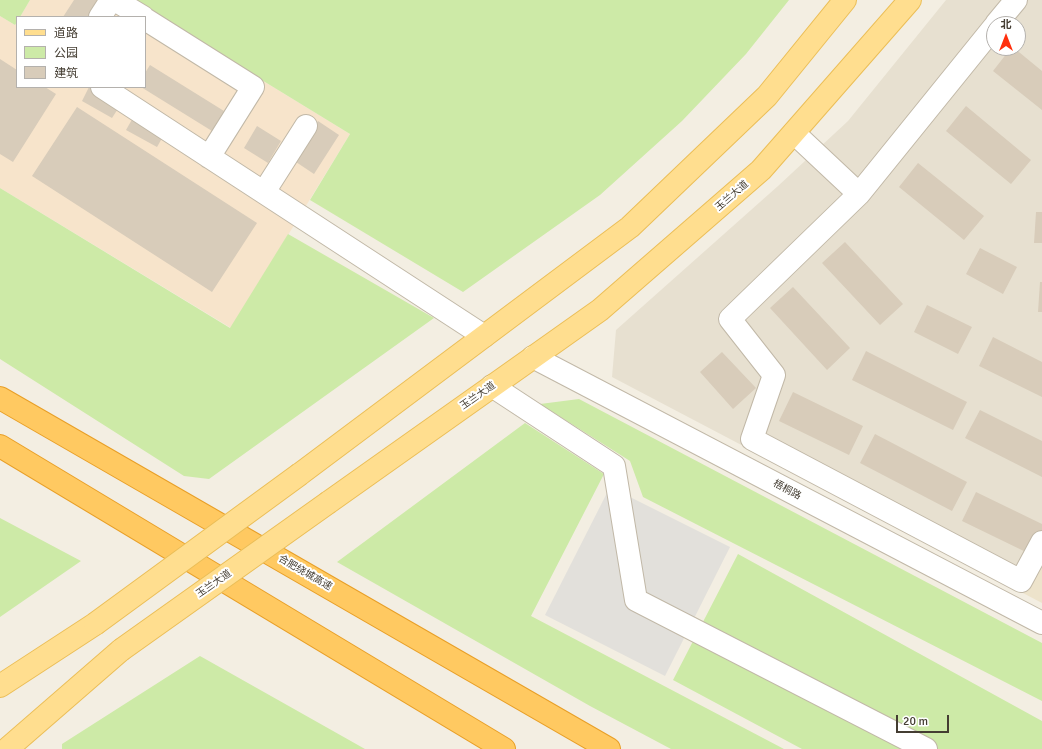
<!DOCTYPE html>
<html>
<head>
<meta charset="utf-8">
<style>
	body { margin:0 }
	#map { position:relative; width:1042px; height:749px; overflow:hidden; background:#f3eee2; font-family:Signika,"Noto Sans SC",sans-serif }
	canvas { display:block }
	.legend { position:absolute; left:16px; top:16px; width:130px; height:72px; box-sizing:border-box; background:#fff; border:1px solid #b4b1ad; margin:0; padding:5px 7px; list-style:none; font-size:12px; color:#443d32 }
	.legend li { display:flex; align-items:center; gap:8px; height:20px }
	.legend b { width:20px; border:1px solid #b4b1ad }
	.north { position:absolute; left:986px; top:16px; width:40px; height:40px; box-sizing:border-box; background:#fff; border:1px solid #b4b1ad; border-radius:50%; rotate:0deg; font-size:11px; font-weight:700; line-height:16px; text-align:center; color:#443d32 }
	.north::after { content:''; display:block; margin:auto; width:14px; height:18px; background:#ff2f0d; clip-path:polygon(50% 0,100% 100%,50% 72%,0 100%) }
	.scale { position:absolute; left:896px; top:715px; width:53px; height:18px; box-sizing:border-box; border:2px solid #443d32; border-top:0; padding-left:5px; font-size:12px; line-height:14px; white-space:nowrap; color:#443d32; -webkit-text-stroke:3px #fff; paint-order:stroke }
</style>
</head>
<body>
<div id="map">
<canvas width="1042" height="749"></canvas>
<ul class="legend">
<li><b style="height:5px;background:#ffde8f"></b>道路</li>
<li><b style="height:11px;background:#cdeaa7"></b>公园</li>
<li><b style="height:11px;background:#d8ccba"></b>建筑</li>
</ul>
<div class="north">北</div>
<div class="scale">20 m</div>
</div>
<script>
const c = document.querySelector('canvas').getContext('2d');
c.lineJoin = 'round';
function paint(path, color) { c.fillStyle = color; c.fill(path, 'evenodd'); }
function trace(path, color, width, dash) { c.strokeStyle = color; c.lineWidth = width; c.lineCap = dash ? 'butt' : 'round'; c.setLineDash(dash || []); c.stroke(path); }
function write(font, color, halo, rows, align = 'center') {
  c.font = font + ' Signika,"Noto Sans SC",sans-serif'; c.lineWidth = 4; c.setLineDash([]); c.textBaseline = 'middle'; c.strokeStyle = halo; c.fillStyle = color; for (const [text, x, y, turn = 0] of rows) {
    c.save(); c.translate(x, y); c.rotate((+turn || 0) * Math.PI / 180); c.textAlign = isNaN(turn) ? turn : align; if (halo) c.strokeText(text, 0, 0); c.fillText(text, 0, 0); c.restore();
  }
}
paint(new Path2D(`
	M946,0H1042V552L1021,592L612,377L616,330L778,186L848,121ZM994,24H1018V48H994Z`), '#e7e0d0');
paint(new Path2D(`
	M30,0H131L350,134L231,328L0,188V16L15,25L17,22V87H145V17H20Z`), '#f7e4cb');
paint(new Path2D(`
	M1042,552V603L1021,592Z`), '#ede3cb');
paint(new Path2D(`
	M0,0H30L20,17H17V22L15,25L0,16Z
	M131,0H789L746,54L682,121L600,195L463,292L310,200L350,134Z
	M0,188L230,328L288,234L434,318L209,479L184,476L0,359Z
	M579,399L1042,643V701L643,497L630,461L540,404Z
	M525,423L604,474L531,616L784,749H671L590,706L337,562Z
	M0,518L81,561L0,617Z
	M738,554L1042,721V749H802L673,680Z
	M200,656L365,749H62V744Z`), '#cdeaa7');
paint(new Path2D(`
	M610,487L730,547L665,676L545,615Z`), '#e2e0db');
paint(new Path2D(`
	M74,0H100L89,17H63Z
	M1011,48H1014L1042,71V110L993,71Z
	M0,59L17,70V87H45L56,94L13,162L0,154Z
	M150,65L224,111L212,131L141,87H145V73Z
	M89,87L121,104L112,118L82,101Z
	M966,106L1031,160L1011,184L946,131Z
	M77,107L257,223L212,292L32,176Z
	M134,116L165,133L157,147L126,130Z
	M318,121L339,135L314,174L293,160Z
	M257,126L281,141L268,163L244,148Z
	M918,163L984,216L964,240L899,187Z
	M1036,212H1042V243H1034Z
	M845,242L903,304L880,325L822,263Z
	M980,248L1017,267L1003,294L966,274Z
	M1040,282H1042V312H1038Z
	M793,287L850,348L827,370L770,308Z
	M927,305L972,327L958,354L914,332Z
	M993,337L1042,362V397L979,366Z
	M866,351L967,402L953,430L852,380Z
	M722,352L756,388L733,409L700,372Z
	M793,392L863,426L849,455L779,421Z
	M980,410L1042,441V477L965,438Z
	M875,434L967,482L952,511L860,463Z
	M976,492L1042,524V536L1032,555L962,521Z`), '#d8ccba');
const minor = new Path2D(`
	M115,0L143,17
	M100,17L111,0
	M145,19L253,87L209,157
	M996,24L1016,0
	M994,27L859,194L730,319L774,375L752,439L1021,581L1042,542
	M102,87L484,336
	M794,133L859,194
	M264,192L306,126
	M533,357L1042,623
	M492,386L614,466L636,600L926,749`);
const major = new Path2D(`
	M300,474L630,227L767,96L845,0
	M329,502L600,310L761,170L910,0
	M0,686L95,624
	M7,749L121,650`);
const highway = new Path2D(`
	M0,398L609,749
	M0,446L504,749`);
trace(minor, '#c1b8a7', 24);
trace(major, '#ebbe57', 24);
trace(highway, '#e89f27', 24);
trace(minor, '#fff', 22);
trace(major, '#ffde8f', 22);
trace(highway, '#ffc961', 22);
const majorBridge = new Path2D(`
	M95,624L300,474
	M121,650L329,502`);
trace(majorBridge, '#ebbe57', 24, []);
trace(majorBridge, '#ffde8f', 22);
write('10px', '#443d32', '#fff', [
	["玉兰大道",732,196,-41],
	["玉兰大道",478,396,-35],
	["梧桐路",787,490,28],
	["合肥绕城高速",305,573,30],
	["玉兰大道",214,584,-35]
]);
</script>
</body>
</html>
